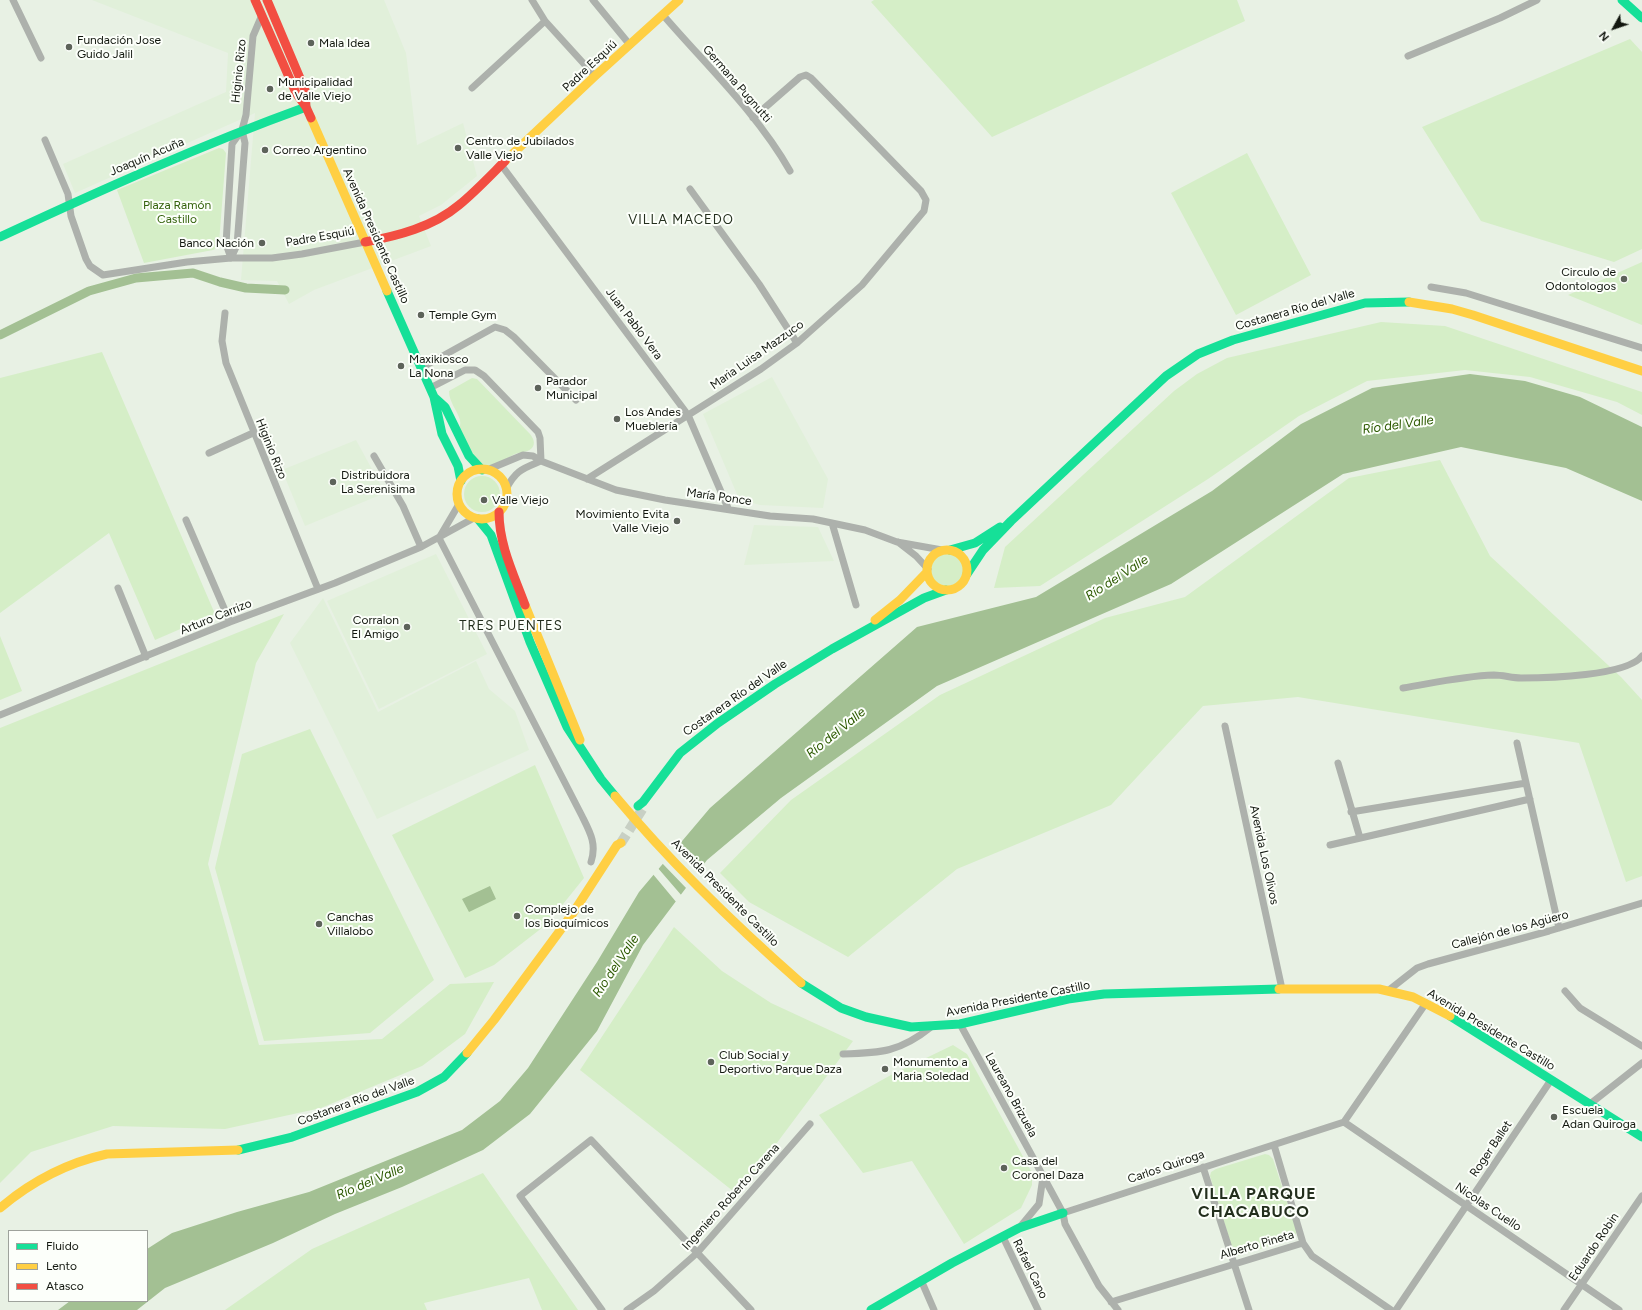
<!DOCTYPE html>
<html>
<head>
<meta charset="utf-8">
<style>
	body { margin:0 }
	#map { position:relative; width:1642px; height:1310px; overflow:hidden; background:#e8f1e4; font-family:Figtree,sans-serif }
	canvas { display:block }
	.legend { position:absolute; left:8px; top:1230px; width:140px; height:72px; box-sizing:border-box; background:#fcfffa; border:1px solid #9ea29c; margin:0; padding:5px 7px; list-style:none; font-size:12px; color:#12170f }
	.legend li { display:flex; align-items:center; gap:8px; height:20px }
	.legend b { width:20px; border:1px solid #9ea29c }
	.north { position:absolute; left:1594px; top:8px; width:40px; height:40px; -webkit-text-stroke:3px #fcfffa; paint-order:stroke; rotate:230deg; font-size:11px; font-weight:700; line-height:16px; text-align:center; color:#12170f }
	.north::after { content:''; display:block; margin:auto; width:14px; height:18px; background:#12170f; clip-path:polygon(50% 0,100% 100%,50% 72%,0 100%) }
</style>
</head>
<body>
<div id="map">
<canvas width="1642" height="1310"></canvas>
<ul class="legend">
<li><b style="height:5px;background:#16e098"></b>Fluido</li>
<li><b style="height:5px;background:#ffcf43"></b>Lento</li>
<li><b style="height:5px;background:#f24e42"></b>Atasco</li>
</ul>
<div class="north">N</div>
</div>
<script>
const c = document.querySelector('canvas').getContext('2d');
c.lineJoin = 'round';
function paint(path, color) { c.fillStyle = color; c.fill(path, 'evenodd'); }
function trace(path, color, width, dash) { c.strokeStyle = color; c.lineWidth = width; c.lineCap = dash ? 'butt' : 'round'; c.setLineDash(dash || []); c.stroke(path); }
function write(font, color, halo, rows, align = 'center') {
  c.font = font + ' Figtree,sans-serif'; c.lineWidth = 4; c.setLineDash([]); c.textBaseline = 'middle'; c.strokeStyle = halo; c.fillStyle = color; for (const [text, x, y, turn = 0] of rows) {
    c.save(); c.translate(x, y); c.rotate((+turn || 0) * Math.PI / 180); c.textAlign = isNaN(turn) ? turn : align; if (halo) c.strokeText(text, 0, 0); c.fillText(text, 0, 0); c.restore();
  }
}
paint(new Path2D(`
	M92,0H384L406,53L417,145L463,123L477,176L441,205L419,216L431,246L314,290L289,304L277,281L241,280L255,113L75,193L63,164L226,92L228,53Z
	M772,377L828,479L823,508L760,505L739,499L703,414Z
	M356,440L385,493L305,526L282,470Z
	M754,525L818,527L834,561L744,565Z
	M436,554L487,654L379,709L327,601Z
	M323,598L378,712L476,661L489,689L515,711L529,750L377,819L290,643Z`), '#e1f0da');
paint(new Path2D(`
	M874,0H1237L1245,21L992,137L871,2Z
	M1630,39L1642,52V249L1614,262L1481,221L1422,127Z
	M219,148L223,149L226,153L219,243L217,248L213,250L144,263L117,190Z
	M1247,153L1311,275L1236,315L1171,193Z
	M1642,262V325L1568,295Z
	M1381,322L1445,326L1642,392V415L1617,402L1530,377L1465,370L1367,381L1299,416L1208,479L1040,586L994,588L1005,547L1174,391L1197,374L1227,358Z
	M102,352L215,614L155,640L109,533L0,613V378Z
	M472,378L477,379L530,434C533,438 536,443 532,448C528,453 518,452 513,455C491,468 482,473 469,448C466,443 462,437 460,432C459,428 461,424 460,420C457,410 449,402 449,391Z
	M1440,460L1490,556L1621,677L1642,700V876L1626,882L1579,743L1298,697L1203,706L1111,805L957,869L848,957L749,902L720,873L791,800L940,695L1105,618L1185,597L1349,478Z
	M464 494a18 18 0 1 1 36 0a18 18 0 1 1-36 0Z
	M931 570a16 16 0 1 1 32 0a16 16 0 1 1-32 0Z
	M284,614L256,663L208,864L259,1045L382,1039L450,984L494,982L465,1034L422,1066L321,1108L225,1129L113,1126L31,1152L0,1183V728Z
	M0,636L22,691L0,700Z
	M310,729L434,980L370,1033L264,1041L215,868L242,754Z
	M535,765L584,878L547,924L494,965L465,978L392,835Z
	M674,927L722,971L771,1003L853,1041L738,1195L580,1070Z
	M953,1045L967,1054L1032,1173V1185L1021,1208L964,1244L912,1161L863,1173L819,1115L891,1075Z
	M1265,1154L1269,1155L1273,1159L1297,1232L1292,1239L1238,1256L1233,1251L1210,1176L1211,1172L1216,1169Z
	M483,1173L578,1310H542L529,1278L424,1303L427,1310H225L312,1249Z`), '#d5eec7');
paint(new Path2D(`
	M1470,374L1525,381L1580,397L1642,427V501L1566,468L1461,447L1343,474L1171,584L937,686L781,798L707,860L643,945L597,1031L530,1114L483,1150L402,1187L335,1214L273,1243L165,1288L137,1310H58L70,1301H147V1249L172,1233L237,1212L309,1192L462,1130L500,1101L528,1068L597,962L639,892L710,808L917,627L1036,597L1212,491L1301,424L1372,388Z
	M490,886L496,899L469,912L462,899Z`), '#a3c093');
paint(new Path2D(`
	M674,847L700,873L687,889L661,862Z
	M657,867L682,896L677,903L652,873Z`), '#e8f1e4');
trace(new Path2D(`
	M0,335L89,291L136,278L193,273L220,282L246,288L285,290`), '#a3c093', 9);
trace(new Path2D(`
	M621,843L643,808`), '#c8d0c4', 10, [10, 5]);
trace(new Path2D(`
	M13,0L41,58
	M532,0L545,21L595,76
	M593,0L630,45
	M663,15C706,65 757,113 790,171
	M1408,56L1500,18L1537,0
	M472,88L545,21
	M45,140L68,194L71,216L86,259L90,266L103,275L187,262L231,258H272L302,254L365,242
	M502,166L688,415L728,508
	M690,189L759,284L797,343
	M231,258L237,245L245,143L242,130L246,115L253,36L262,15
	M231,258L226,244L232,144L242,130
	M1431,287L1466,293L1642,348
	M225,313L222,341L226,363L318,589
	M421,368L495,327L505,330L514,337L576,400
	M430,388L465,370H475L484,376L538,432L540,438L541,461
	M209,453L253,433
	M374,456L403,506L421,547
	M487,470L523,455L533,456L541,461L616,490L665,500L770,516L813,519L865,530L897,542L942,550
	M587,479L761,369L797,343L862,285L924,211L926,200L921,191L811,78L806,75L800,77L753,118
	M506,489C516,470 522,469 541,461
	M186,520L230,622
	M832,523L856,605
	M439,538L582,816C590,832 597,844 591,862
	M439,538L459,504
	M898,542L916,556L928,569
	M118,588L146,657
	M1403,688C1433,683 1463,676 1494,675C1503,675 1512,678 1521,678C1547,678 1627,676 1642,656
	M0,715L230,622L335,583L421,547L474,518
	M1225,726L1282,989
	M1517,743L1559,928
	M1338,763L1360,838
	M1351,812L1526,783
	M1330,845L1530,799
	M1389,990L1417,968L1428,964L1549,931L1642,903
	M1565,991L1580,1008L1642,1046
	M960,1024L1043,1176L1063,1213L1065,1224L1099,1286L1118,1310
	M843,1054C881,1053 900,1052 931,1027
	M1590,1104L1642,1063
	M1344,1122L1619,1310
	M1274,1145L1303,1243L1312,1256L1391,1310
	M1203,1167L1249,1310
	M1063,1213L1344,1122L1426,1003
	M1020,1227L1039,1204L1043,1177
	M1003,1237L1038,1310
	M921,1280L934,1310
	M1111,1302L1303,1243
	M602,1310L520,1196L591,1140L751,1310
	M627,1310L654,1291L697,1253L810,1124
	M1396,1310L1551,1080
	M1564,1310L1642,1196`), '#adb1ac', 7);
trace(new Path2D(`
	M1622,0L1642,18
	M0,237C101,190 201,145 306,107
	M387,291L434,397L442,434L458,466L461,481
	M434,397L445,407L469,456L482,470
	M478,519L491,535L530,642L567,727L601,779L615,796
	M950,550L975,543L1000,527
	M967,574L983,550L1011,521L1166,376L1198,354L1233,340L1365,303L1409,302
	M638,806L643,802L680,753L718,723L775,684L832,649L924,598L946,590
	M801,983L841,1008L866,1017L911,1027L960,1024L1068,999L1104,994L1279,989
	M1450,1016L1642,1137
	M238,1150L292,1137L417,1092L444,1077L467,1053
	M871,1310L952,1263L1019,1228L1063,1213`), '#16e098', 9);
trace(new Path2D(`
	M311,118L387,291
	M505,161L595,76L679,0
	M1409,302L1452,309L1473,315L1642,371
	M457 494a25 25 0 1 1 50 0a25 25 0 1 1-50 0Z
	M927 570a20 20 0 1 1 40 0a20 20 0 1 1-40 0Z
	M525,605L580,740
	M875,620L900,600L927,572
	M615,796C671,863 735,925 801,983
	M1279,989H1379L1413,997L1450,1016
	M467,1053L494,1020L573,913L617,845L621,843
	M0,1208C32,1181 66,1163 107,1154L238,1150`), '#ffcf43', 9);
trace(new Path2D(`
	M255,0L296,93L306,107L311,118
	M267,0L305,90L306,107
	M365,242C397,236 433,227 459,205C475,192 490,176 505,161
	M499,512C499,545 514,575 525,605`), '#f24e42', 9);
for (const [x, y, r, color] of [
	[311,43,4,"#5d635a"],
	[69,47,4,"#5d635a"],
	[270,89,4,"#5d635a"],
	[458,148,4,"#5d635a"],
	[265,150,4,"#5d635a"],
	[262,243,4,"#5d635a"],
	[1624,279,4,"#5d635a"],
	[421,315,4,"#5d635a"],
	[401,366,4,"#5d635a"],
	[538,388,4,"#5d635a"],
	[617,419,4,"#5d635a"],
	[333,482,4,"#5d635a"],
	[484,500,4,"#5d635a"],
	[677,521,4,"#5d635a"],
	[407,627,4,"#5d635a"],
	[517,916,4,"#5d635a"],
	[319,924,4,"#5d635a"],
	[711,1062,4,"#5d635a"],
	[885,1069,4,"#5d635a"],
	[1554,1117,4,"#5d635a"],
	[1004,1168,4,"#5d635a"]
]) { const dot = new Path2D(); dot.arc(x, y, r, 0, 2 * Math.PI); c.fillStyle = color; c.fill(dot); trace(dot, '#fcfffa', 1.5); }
write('12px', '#12170f', '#fcfffa', [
	["Fundación Jose",77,40],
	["Guido Jalil",77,54],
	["Mala Idea",319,43],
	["Municipalidad",278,82],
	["de Valle Viejo",278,96],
	["Centro de Jubilados",466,141],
	["Valle Viejo",466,155],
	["Correo Argentino",273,150],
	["Banco Nación",254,243,"right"],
	["Circulo de",1616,272,"right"],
	["Odontologos",1616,286,"right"],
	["Temple Gym",429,315],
	["Maxikiosco",409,359],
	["La Nona",409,373],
	["Parador",546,381],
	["Municipal",546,395],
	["Los Andes",625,412],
	["Mueblería",625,426],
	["Distribuidora",341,475],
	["La Serenisima",341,489],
	["Valle Viejo",492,500],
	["Movimiento Evita",669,514,"right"],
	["Valle Viejo",669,528,"right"],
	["Corralon",399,620,"right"],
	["El Amigo",399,634,"right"],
	["Complejo de",525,909],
	["los Bioquímicos",525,923],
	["Canchas",327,917],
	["Villalobo",327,931],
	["Club Social y",719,1055],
	["Deportivo Parque Daza",719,1069],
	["Monumento a",893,1062],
	["Maria Soledad",893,1076],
	["Escuela",1562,1110],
	["Adan Quiroga",1562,1124],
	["Casa del",1012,1161],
	["Coronel Daza",1012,1175]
], 'left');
write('12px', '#12170f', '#fcfffa', [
	["Padre Esquiú",590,66,-43],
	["Higinio Rizo",239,71,-84],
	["Germana Pugnutti",737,84,49],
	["Joaquín Acuña",147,157,-23],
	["Avenida Presidente Castillo",376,236,66],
	["Padre Esquiú",320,237,-10],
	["Costanera Río del Valle",1295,310,-16],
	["Juan Pablo Vera",634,324,53],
	["Maria Luisa Mazzuco",757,355,-35],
	["Higinio Rizo",271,449,68],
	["María Ponce",719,497,8],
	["Arturo Carrizo",216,617,-22],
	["Costanera Río del Valle",735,698,-35],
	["Avenida Los Olivos",1264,855,78],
	["Avenida Presidente Castillo",725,893,45],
	["Callejón de los Agüero",1510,930,-15],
	["Avenida Presidente Castillo",1018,999,-11],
	["Avenida Presidente Castillo",1491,1030,31],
	["Laureano Brizuela",1011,1095,61],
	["Costanera Río del Valle",356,1101,-20],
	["Roger Ballet",1491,1149,-56],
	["Carlos Quiroga",1166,1167,-19],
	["Ingeniero Roberto Carena",731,1197,-48],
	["Nicolas Cuello",1488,1207,34],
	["Alberto Pineta",1257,1245,-16],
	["Eduardo Robin",1594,1247,-56],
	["Rafael Cano",1030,1269,64]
]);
write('12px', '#34620c', '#fcfffa', [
	["Plaza Ramón",177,205],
	["Castillo",177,219]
]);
c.letterSpacing = '1px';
write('13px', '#232f1d', '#fcfffa', [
	["VILLA MACEDO",681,220],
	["TRES PUENTES",511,626]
]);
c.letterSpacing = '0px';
write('italic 13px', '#2c5900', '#fcfffa', [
	["Río del Valle",1398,425,-8],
	["Río del Valle",1117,578,-33],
	["Río del Valle",836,733,-39],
	["Río del Valle",616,966,-56],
	["Río del Valle",370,1182,-23]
]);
c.letterSpacing = '1px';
write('bold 16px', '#232f1d', '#fcfffa', [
	["VILLA PARQUE",1254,1194],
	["CHACABUCO",1254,1212]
]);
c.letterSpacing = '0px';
</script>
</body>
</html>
